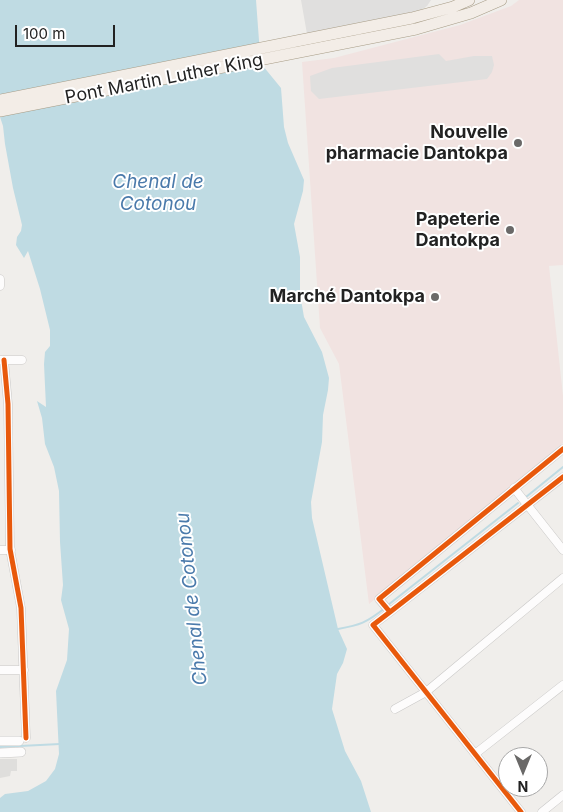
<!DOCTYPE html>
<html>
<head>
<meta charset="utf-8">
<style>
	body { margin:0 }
	#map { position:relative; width:563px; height:812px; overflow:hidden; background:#f0eeeb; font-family:Inter,sans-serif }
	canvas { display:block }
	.north { position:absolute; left:498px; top:747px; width:50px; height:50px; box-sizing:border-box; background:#fff; border:1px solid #a7a7a7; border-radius:50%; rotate:180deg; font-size:14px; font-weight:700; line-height:20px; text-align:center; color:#222 }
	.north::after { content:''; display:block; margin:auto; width:18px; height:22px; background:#6a6968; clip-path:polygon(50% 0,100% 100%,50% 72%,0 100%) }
	.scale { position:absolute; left:15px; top:25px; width:100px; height:22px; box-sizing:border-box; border:2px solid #222; border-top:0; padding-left:6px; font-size:15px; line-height:18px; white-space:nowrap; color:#222; -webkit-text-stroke:4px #fff; paint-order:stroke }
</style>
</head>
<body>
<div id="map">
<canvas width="563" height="812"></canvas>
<div class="north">N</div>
<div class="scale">100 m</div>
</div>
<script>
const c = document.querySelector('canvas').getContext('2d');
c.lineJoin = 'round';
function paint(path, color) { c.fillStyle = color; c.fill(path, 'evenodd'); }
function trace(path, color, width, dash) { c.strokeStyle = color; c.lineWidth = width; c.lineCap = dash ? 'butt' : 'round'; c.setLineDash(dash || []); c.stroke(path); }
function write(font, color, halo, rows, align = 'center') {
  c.font = font + ' Inter,sans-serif'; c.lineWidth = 4; c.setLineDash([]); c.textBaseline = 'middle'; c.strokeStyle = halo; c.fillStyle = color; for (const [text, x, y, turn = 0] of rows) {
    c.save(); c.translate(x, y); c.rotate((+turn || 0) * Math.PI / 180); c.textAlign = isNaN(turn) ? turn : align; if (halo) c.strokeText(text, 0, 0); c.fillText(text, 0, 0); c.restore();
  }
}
paint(new Path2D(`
	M0,759H17V771H11L10,776L0,778Z`), '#dfdedc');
paint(new Path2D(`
	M519,0H563V265L549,266L563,396V443L369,604L339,364L320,328L302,62L334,58L460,25L511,6Z`), '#f1e3e1');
paint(new Path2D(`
	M301,0H431L427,6L413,16L307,34Z
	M439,54L446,61L474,56H492L494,65L492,72L487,79L319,99L311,91L310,76L332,68Z`), '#e0dfde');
paint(new Path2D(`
	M0,0H256L260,54L263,66L281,88L284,127L288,143L304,180L303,191L294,224L300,257V294L304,317L322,352L329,378L328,390L323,415L322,442L311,502L312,518L338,629L347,649L343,663L337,674L332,709L345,751L361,781L371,812H0V798L5,794L28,791L46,781L55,769L59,754L56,691L67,660L69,629L61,600L63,585L60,542L59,491L54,467L45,444L42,418L37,401L46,407L44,364L45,352L50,346V330L40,289L28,251L24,258L16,245L17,237L21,231L22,225L13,188L5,144L3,126L0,117Z`), '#bfdbe3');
trace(new Path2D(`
	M526,497L563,467
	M388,605L518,503
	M338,629C360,625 366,623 385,608
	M0,747L60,744`), '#bfdbe3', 2);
const minor = new Path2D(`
	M0,279V286
	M0,360H22
	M4,360L8,404L10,549L21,608L26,738
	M563,449L379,599L390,612L563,477
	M514,488L563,550
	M0,550H11
	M390,612L373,625L521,812
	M0,670H24
	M395,709L426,692L563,578
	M475,754L563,685
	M542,812L563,795`);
const tertiary = new Path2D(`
	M0,741H19
	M0,753L21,752`);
const primary = new Path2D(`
	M0,100L412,18L453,7L469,0
	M0,111L416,29L471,13L501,0`);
trace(minor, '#c9c8c7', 9);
trace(tertiary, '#c9c8c7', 10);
trace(primary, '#a79c86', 12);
trace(minor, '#fdfcfc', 8);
trace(tertiary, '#fdfcfc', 9);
trace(primary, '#f3ede7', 11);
trace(new Path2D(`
	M4,360L8,404L10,549L21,608L26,738
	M563,449L379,599L390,612L563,477
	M390,612L373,625L521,812`), '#e8590c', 5);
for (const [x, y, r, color] of [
	[518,143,5,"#6a6968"],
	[510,230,5,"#6a6968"],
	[435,297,5,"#6a6968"]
]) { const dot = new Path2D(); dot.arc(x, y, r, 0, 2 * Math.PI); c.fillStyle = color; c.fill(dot); trace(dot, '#fff', 2); }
write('18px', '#222', '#fff', [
	["Pont Martin Luther King",164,79,-11]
]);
write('bold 18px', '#222', '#fff', [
	["Nouvelle",508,133],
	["pharmacie Dantokpa",508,154],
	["Papeterie",500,220],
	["Dantokpa",500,241],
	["Marché Dantokpa",425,297]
], 'right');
write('italic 19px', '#4a7aab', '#fff', [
	["Chenal de",158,182],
	["Cotonou",158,204],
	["Chenal de Cotonou",192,599,-96]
]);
</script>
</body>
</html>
